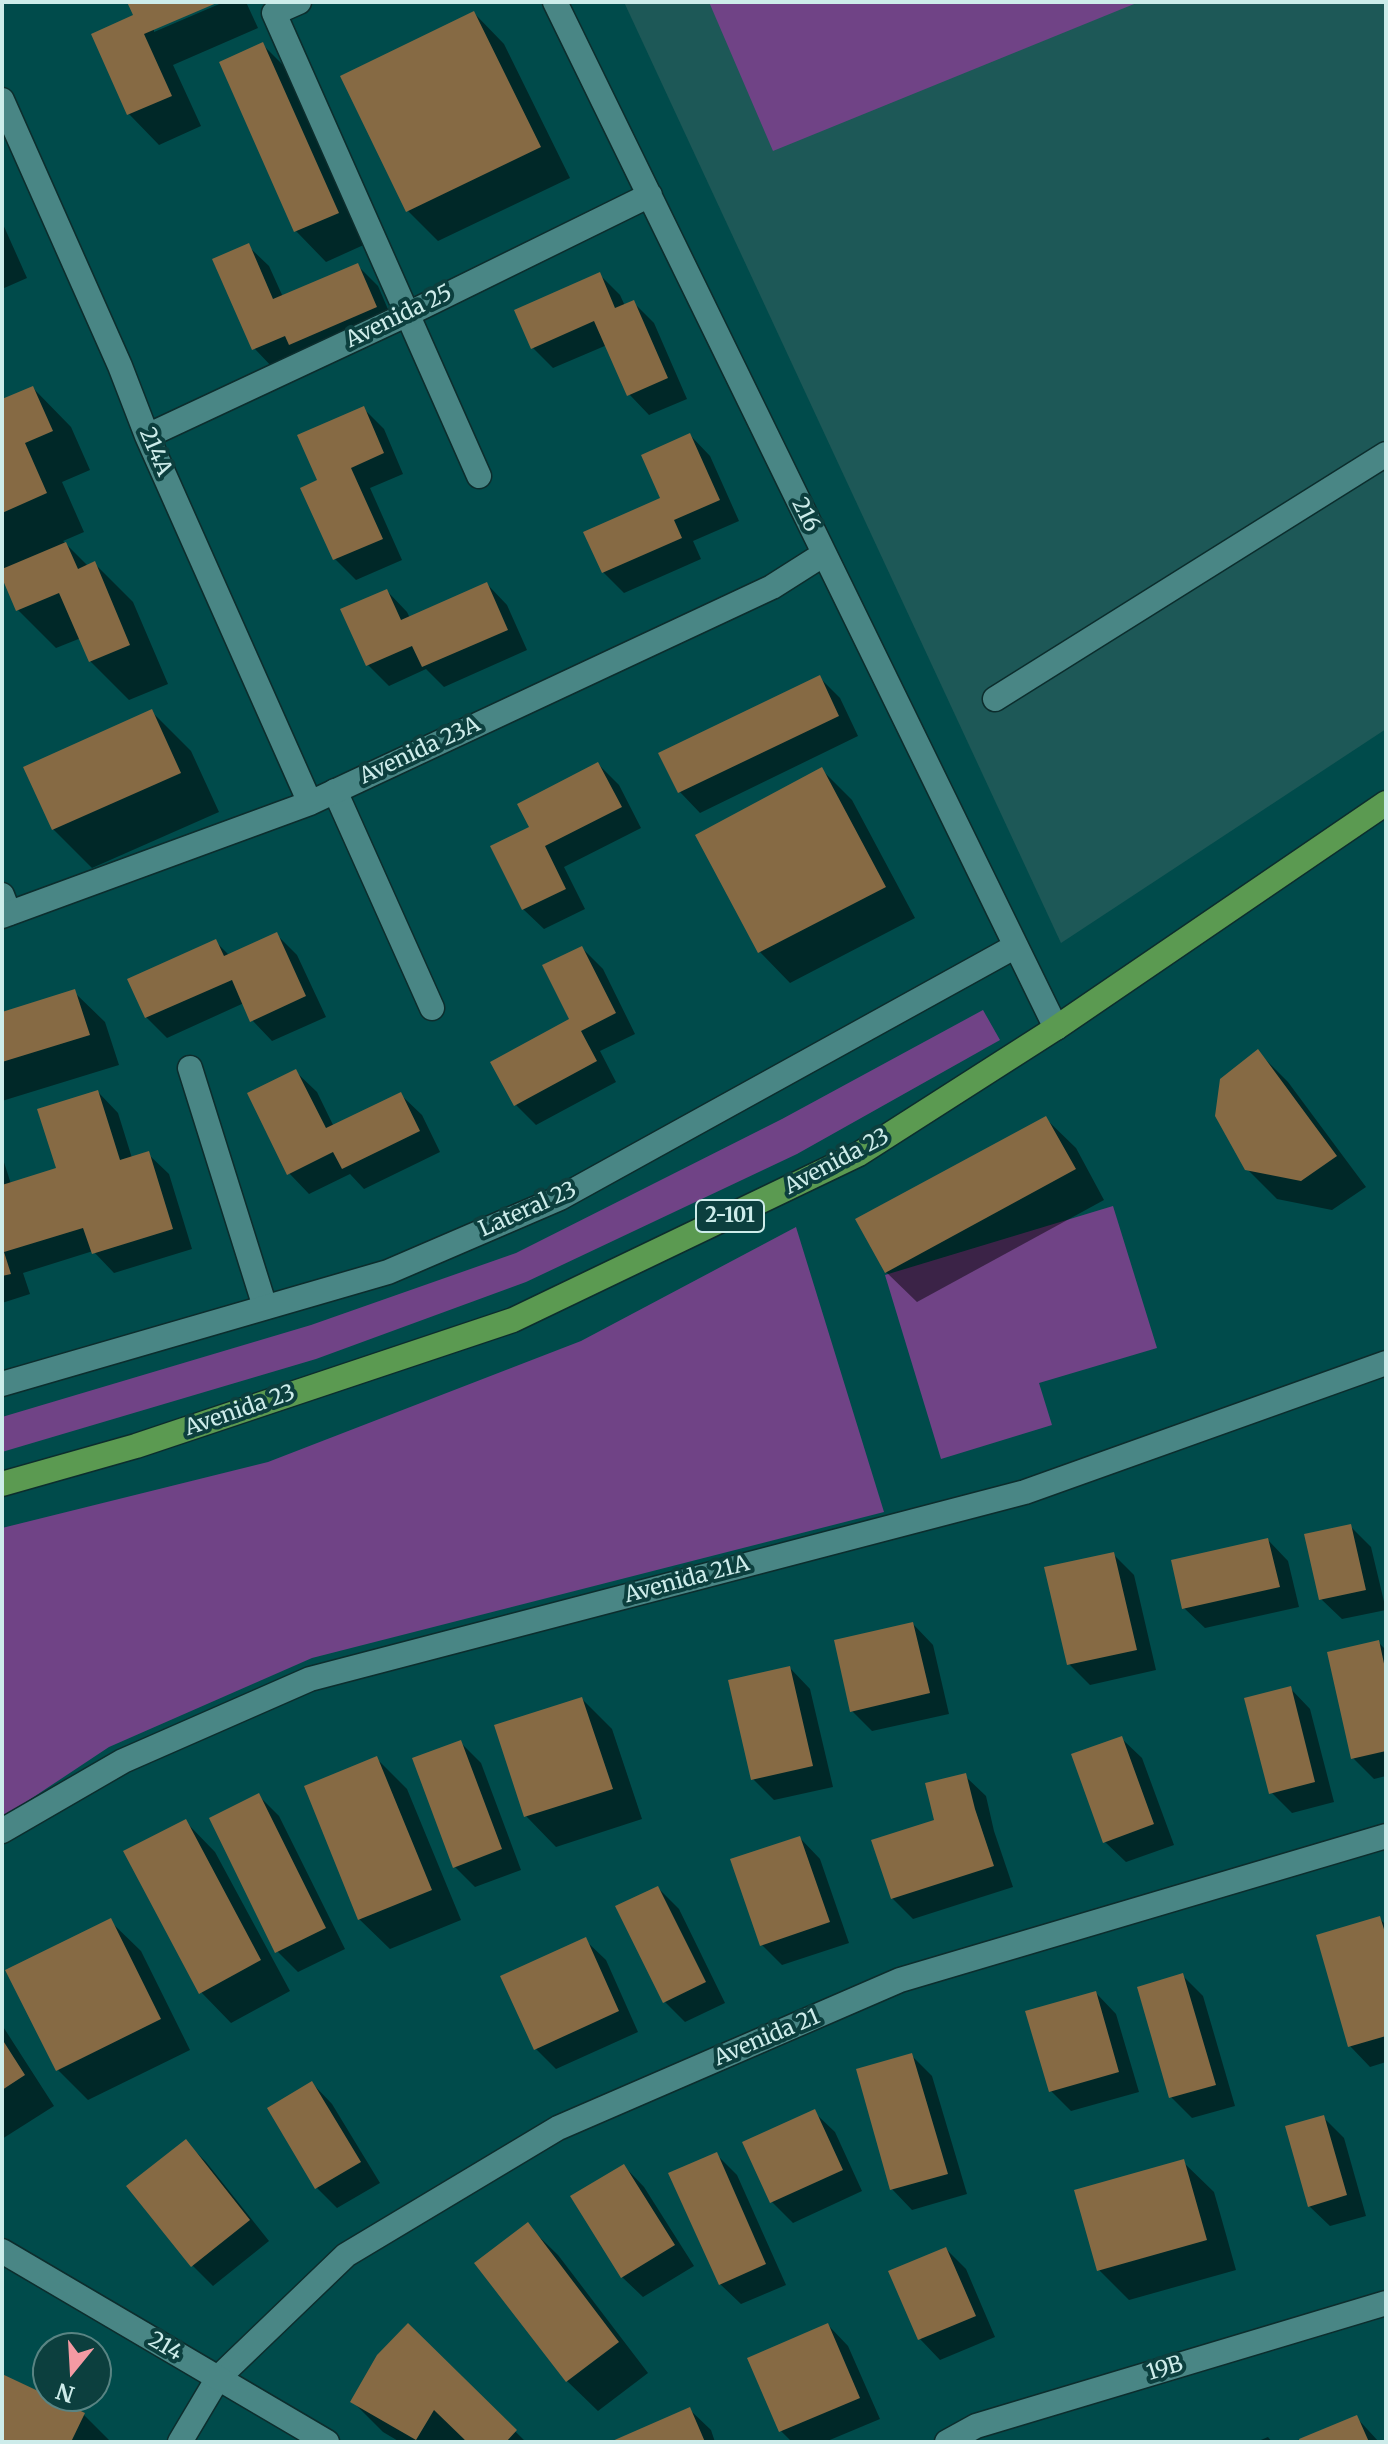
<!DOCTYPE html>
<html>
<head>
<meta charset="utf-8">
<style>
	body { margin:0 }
	#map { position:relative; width:1388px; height:2444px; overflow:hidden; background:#004b4b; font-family:Merriweather,serif }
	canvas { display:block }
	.frame { position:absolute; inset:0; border:4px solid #cdecea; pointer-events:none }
	.north { position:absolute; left:32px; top:2332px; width:80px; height:80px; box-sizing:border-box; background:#0c3f3e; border:2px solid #598483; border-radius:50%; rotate:198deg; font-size:22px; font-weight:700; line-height:32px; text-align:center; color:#cdecea }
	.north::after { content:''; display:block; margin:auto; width:28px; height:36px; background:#f49aa3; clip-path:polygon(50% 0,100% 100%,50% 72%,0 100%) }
</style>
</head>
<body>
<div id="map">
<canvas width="1388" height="2444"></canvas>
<div class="frame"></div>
<div class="north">N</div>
</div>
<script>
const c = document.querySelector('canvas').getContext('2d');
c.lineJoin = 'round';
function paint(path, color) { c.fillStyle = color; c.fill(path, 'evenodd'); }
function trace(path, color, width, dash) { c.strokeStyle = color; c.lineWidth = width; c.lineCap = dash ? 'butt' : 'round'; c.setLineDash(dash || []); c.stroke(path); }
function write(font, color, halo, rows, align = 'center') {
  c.font = font + ' Merriweather,serif'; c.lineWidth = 8; c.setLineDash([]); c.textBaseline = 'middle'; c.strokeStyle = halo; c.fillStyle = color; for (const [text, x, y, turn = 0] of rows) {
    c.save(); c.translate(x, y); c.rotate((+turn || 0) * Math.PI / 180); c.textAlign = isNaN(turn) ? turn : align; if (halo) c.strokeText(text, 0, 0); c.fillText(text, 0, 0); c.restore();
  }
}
paint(new Path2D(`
	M624,2H1386V729L1061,943Z`), '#1d5857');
paint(new Path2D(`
	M709,2H1139L773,151Z
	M983,1010L1000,1040L797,1154L526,1282L316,1359L2,1452V1417L311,1325L516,1253L782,1119Z
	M1113,1206L1157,1348L1039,1383L1052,1425L941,1459L885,1275Z
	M796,1227L884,1512L312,1658L109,1747L2,1818V1528L268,1462L581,1341Z`), '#704386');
paint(new Path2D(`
	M129,2H214L154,28V32L224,2H246L258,28L173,65L201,126L159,145L129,114L94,35L136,16Z
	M474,13L504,44L570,178L438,241L408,211L342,77Z
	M263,45L293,75L368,243L326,262L296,231L221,63Z
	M2,222L27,278L2,289Z
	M248,246L269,266L283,297L357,265L378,286L396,328L274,369L254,348Z
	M599,274L620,295L625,306L633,302L654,323L687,399L649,415L629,394L607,345L553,368L533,348Z
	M33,388L71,427L90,470L62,482L84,532L63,541L88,566L95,564L133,602L168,684L129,700L90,661L81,638L56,648L18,610L2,572V402Z
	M363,408L384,429L403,474L370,488L402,560L356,580L335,559L303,489L320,481Z
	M690,435L710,456L739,521L693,541L701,559L624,593L603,572L663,499Z
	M487,584L507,605L527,650L444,687L426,669L389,686L368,665L343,610L387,591L407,612L410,618Z
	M819,677L840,698L858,736L700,813L680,792Z
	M152,712L191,751L219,812L92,868L53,829Z
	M598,764L619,785L641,828L564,867L585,909L544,929L523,909L531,828Z
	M822,770L852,800L915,918L790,983L760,952L698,835Z
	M276,934L297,955L326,1017L272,1041L252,1020L244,1003L167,1038L146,1017L216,942L229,955Z
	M582,948L603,969L635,1034L600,1051L616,1082L536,1125L516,1105L572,1020Z
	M74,992L105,1022L119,1065L2,1101V1014Z
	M1258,1052L1288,1082L1366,1187L1332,1210L1277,1199L1246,1168Z
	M296,1072L317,1092L334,1127L401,1095L422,1115L440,1152L364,1189L350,1174L309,1194L289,1173Z
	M98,1092L118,1113L132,1158L148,1154L169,1174L192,1249L114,1273L93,1251L23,1273L30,1294L2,1303V1156L11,1184L58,1170Z
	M1045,1118L1076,1148L1104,1200L917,1302L886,1272Z
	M1350,1526L1371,1547L1386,1610L1342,1619L1321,1599Z
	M1268,1540L1288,1561L1299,1607L1205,1628L1184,1608Z
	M1113,1554L1134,1575L1156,1670L1090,1685L1069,1664Z
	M913,1624L933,1645L949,1714L872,1731L852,1711Z
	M1378,1642L1386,1650V1776L1374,1779L1353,1758Z
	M790,1668L810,1689L833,1787L774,1800L753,1779Z
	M1290,1688L1310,1709L1334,1802L1292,1813L1271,1792Z
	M582,1699L612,1729L642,1819L556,1847L526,1816Z
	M1121,1738L1142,1758L1174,1845L1126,1862L1105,1842Z
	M460,1742L481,1763L521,1870L475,1887L455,1867Z
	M377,1759L407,1789L461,1920L390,1949L359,1919Z
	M965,1776L986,1796L994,1831L1013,1887L913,1919L892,1898Z
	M259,1796L279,1816L345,1949L298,1972L277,1951Z
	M185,1821L215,1852L290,1991L231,2023L201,1992Z
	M800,1838L820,1859L849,1943L782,1965L762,1945Z
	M658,1888L679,1909L725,2003L685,2022L664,2001Z
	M1380,1919L1386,1925V2062L1370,2067L1350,2046Z
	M110,1921L141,1951L190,2050L88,2100L58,2070Z
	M585,1940L606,1960L638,2032L556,2069L536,2049Z
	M1183,1976L1203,1996L1235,2106L1192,2118L1171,2097Z
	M1096,1993L1116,2014L1139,2092L1071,2111L1051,2091Z
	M2,2025L54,2106L2,2139Z
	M912,2056L932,2076L967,2194L912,2210L892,2189Z
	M312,2083L332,2104L380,2183L337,2208L316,2187Z
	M814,2112L835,2132L862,2191L793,2223L772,2202L745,2143Z
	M1323,2117L1344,2138L1366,2216L1330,2226L1309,2206Z
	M186,2142L206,2162L269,2241L213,2286L193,2266Z
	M716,2154L737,2175L786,2285L741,2304L720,2284Z
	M1183,2162L1214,2192L1236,2270L1129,2300L1099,2270Z
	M624,2166L644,2187L694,2266L643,2297L622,2277Z
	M527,2225L558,2255L648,2373L598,2411L567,2381L476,2263Z
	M946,2249L966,2269L995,2337L940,2360L920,2339Z
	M828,2325L848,2346L880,2419L825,2442H792L781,2431Z
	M408,2326L526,2442H469L465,2438L463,2442H400L383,2432L353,2402Z
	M2,2376L84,2415L111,2442H2Z
	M690,2410L711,2430L715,2442H615Z
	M1356,2417L1379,2442H1302Z
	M1268,2437L1272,2442H1256Z`), '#0007');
paint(new Path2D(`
	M127,2H219L144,34L172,96L127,115L91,34L133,15Z
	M474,11L541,147L406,212L340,76Z
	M263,42L339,213L294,232L219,62Z
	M249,243L273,299L358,263L377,307L289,345L285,336L252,350L212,259Z
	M600,272L615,308L634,300L668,378L627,396L594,321L531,349L514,310Z
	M33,386L53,431L25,443L47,493L2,513V399Z
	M364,406L384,453L351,468L383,539L333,560L300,488L317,480L297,435Z
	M690,433L720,500L674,520L682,538L602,573L583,532L660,498L641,455Z
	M66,542L78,569L95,561L130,645L89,662L59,593L16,611L2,578V569Z
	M487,582L508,630L422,667L412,646L366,666L340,609L387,589L401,620Z
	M820,675L839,716L678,793L658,753Z
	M152,709L181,773L52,830L23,767Z
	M598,762L622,807L545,846L566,889L522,910L490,846L529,827L517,804Z
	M822,767L886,887L758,953L695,835Z
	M277,932L306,996L250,1022L232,980L145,1018L127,979L216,939L224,956Z
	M582,946L616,1013L581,1031L597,1061L514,1106L490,1062L569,1019L542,965Z
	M75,989L90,1035L2,1062V1012Z
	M1258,1049L1337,1156L1301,1181L1245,1170L1215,1116L1220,1079Z
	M296,1069L326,1128L401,1092L420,1131L342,1169L333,1152L287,1175L247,1093Z
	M98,1090L120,1160L149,1151L173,1229L92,1254L83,1228L4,1252L11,1274L2,1276V1185L56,1168L37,1109Z
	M1046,1116L1076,1169L885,1273L855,1219Z
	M1351,1524L1366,1590L1319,1600L1304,1534Z
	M1268,1538L1280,1587L1182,1609L1171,1560Z
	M1114,1552L1137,1650L1067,1665L1044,1567Z
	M913,1622L930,1693L850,1712L834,1640Z
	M1379,1640L1386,1673V1751L1351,1759L1327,1652Z
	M790,1666L813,1766L751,1780L728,1680Z
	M1291,1686L1315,1782L1269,1794L1244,1698Z
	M582,1697L613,1789L524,1817L494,1725Z
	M1122,1736L1154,1824L1103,1843L1071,1754Z
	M461,1740L502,1849L453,1868L412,1758Z
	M377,1756L432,1890L358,1920L304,1786Z
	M966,1773L975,1809L994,1866L891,1899L871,1840L934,1820L925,1783Z
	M259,1793L326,1928L275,1953L209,1818Z
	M186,1819L261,1960L199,1994L123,1851Z
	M800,1836L830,1922L760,1946L730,1859Z
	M658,1886L706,1982L663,2003L615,1906Z
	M1380,1916L1386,1936V2036L1348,2047L1316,1935Z
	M111,1918L161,2019L56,2071L5,1970Z
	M586,1937L619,2011L534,2050L500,1976Z
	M1183,1973L1216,2085L1169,2098L1137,1987Z
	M1096,1991L1119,2072L1049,2092L1025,2011Z
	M2,2039L25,2075L2,2090Z
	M912,2053L948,2174L890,2190L856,2069Z
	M312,2081L361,2162L315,2189L267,2108Z
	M815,2109L843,2170L770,2203L742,2142Z
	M1324,2115L1347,2195L1308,2207L1285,2126Z
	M186,2139L250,2220L191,2267L126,2186Z
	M717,2152L766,2264L719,2285L668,2173Z
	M1184,2159L1207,2240L1097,2271L1074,2190Z
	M624,2164L675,2245L621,2278L570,2196Z
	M528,2222L619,2342L566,2382L474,2263Z
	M946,2247L976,2316L918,2340L888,2271Z
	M408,2323L517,2430L506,2442H467L434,2410L416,2440L350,2402L377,2355Z
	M828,2323L860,2398L779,2432L747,2358Z
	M2,2374L85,2413L71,2442H2Z
	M690,2407L705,2442H610Z
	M1357,2415L1369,2442H1300L1299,2439Z`), '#866a44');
const service = new Path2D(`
	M299,2L274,13L479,476
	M995,699L1386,454
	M335,791L432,1008
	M2,895L9,913
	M190,1068L265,1307`);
const minor = new Path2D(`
	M555,2L1056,1028
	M2,100L120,366L147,436L310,803
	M147,436L408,314L650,195
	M2,916L310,803L772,587L824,554
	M2,1384L388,1272L560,1198L1016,946
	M2,1831L123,1761L310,1679L1025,1492L1386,1363
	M180,2442L218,2378L346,2255L558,2128L900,1980L1386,1836
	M947,2442L976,2426L1386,2303`);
const tertiary = new Path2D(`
	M2,2251L327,2442`);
const primary = new Path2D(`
	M2,1484L136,1446L513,1320L859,1154L1056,1028L1386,803`);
trace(service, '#0c2d2d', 27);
trace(minor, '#0c2d2d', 27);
trace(tertiary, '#0c2d2d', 27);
trace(primary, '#0c2d2d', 27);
trace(service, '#498685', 24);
trace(minor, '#498685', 24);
trace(tertiary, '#498685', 24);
trace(primary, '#5b9a51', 24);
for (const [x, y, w] of [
	[730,1216,68]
]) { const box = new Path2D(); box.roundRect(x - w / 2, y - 16, w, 32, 6); c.fillStyle = '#0c3f3e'; c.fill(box); trace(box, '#cdecea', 2); }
write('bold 20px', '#cdecea', null, [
	["2-101",730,1216]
]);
write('22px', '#cdecea', '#0c3f3e', [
	["Avenida 25",399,317,-26],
	["214A",155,452,67],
	["216",805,515,64],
	["Avenida 23A",420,751,-25],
	["Avenida 23",837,1162,-28],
	["Lateral 23",528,1210,-24],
	["Avenida 23",240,1411,-19],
	["Avenida 21A",687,1580,-15],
	["Avenida 21",767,2038,-23],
	["214",165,2347,30],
	["19B",1165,2369,-17]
]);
</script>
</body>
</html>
